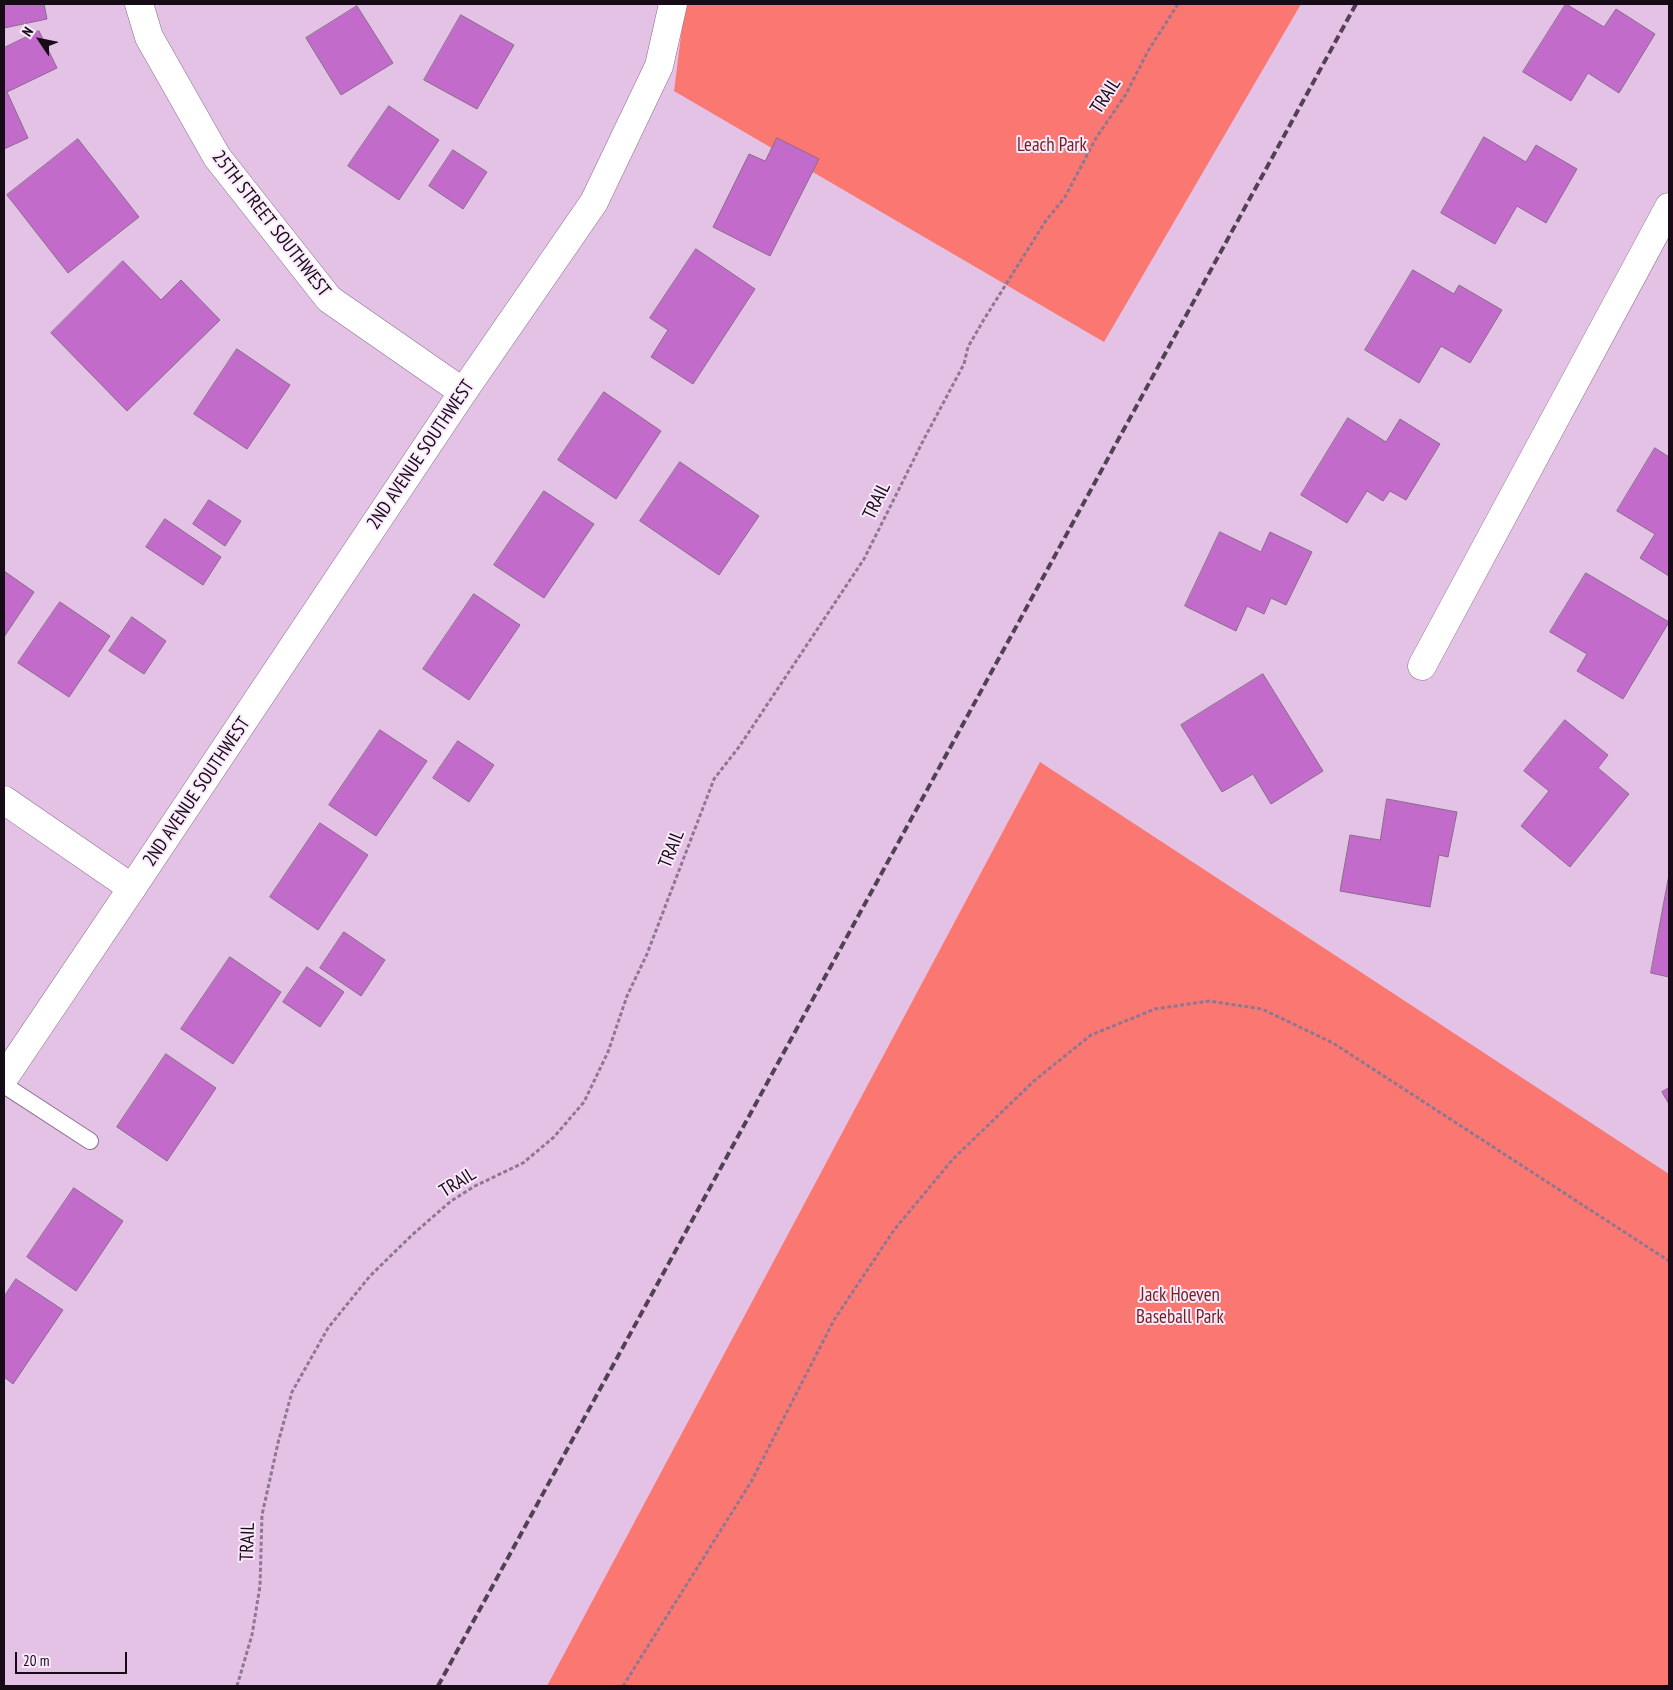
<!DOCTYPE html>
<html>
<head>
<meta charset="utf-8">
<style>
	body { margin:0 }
	#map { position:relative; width:1673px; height:1690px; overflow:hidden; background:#e3c2e5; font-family:"PT Sans Narrow",sans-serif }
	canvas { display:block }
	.frame { position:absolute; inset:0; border:5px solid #160b16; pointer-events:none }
	.north { position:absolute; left:15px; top:15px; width:50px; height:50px; -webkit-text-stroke:4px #fae9fb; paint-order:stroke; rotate:304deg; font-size:14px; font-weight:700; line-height:20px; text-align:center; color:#160b16 }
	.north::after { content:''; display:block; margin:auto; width:18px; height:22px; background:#160b16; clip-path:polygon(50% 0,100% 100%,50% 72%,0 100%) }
	.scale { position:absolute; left:15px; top:1652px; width:112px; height:22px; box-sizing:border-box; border:2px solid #160b16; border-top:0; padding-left:6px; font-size:15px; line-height:18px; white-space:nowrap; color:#160b16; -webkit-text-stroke:4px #fae9fb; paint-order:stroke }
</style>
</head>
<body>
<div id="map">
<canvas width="1673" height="1690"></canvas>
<div class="frame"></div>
<div class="north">N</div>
<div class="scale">20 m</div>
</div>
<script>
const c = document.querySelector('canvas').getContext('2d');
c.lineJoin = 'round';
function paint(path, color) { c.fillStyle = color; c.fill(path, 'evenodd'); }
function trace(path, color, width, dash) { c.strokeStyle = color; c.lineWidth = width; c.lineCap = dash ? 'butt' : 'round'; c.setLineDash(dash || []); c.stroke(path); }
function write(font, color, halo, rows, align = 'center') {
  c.font = font + ' "PT Sans Narrow",sans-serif'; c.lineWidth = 4; c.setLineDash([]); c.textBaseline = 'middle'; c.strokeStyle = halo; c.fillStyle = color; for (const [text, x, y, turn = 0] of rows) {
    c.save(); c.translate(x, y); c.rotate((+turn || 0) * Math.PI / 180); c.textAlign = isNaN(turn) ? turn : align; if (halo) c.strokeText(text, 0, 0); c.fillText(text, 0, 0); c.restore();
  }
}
paint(new Path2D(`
	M685,4H1301L1104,342L674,91Z
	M1040,762L1669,1174V1686H547Z`), '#fb7872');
const building = new Path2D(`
	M4,4H44L47,19L4,28Z
	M1566,4L1604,27L1616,9L1655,34L1619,93L1588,73L1571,101L1523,72Z
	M357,6L393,63L341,95L306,38Z
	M461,15L514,45L477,109L424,80Z
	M39,31L57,68L7,92L28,138L4,149V48Z
	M389,106L439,140L399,200L348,166Z
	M1484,137L1526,162L1536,145L1577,169L1546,223L1517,206L1495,244L1441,213Z
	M777,138L819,159L770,256L713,227L749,154L765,161Z
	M78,139L139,217L68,273L7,195Z
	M453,150L487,172L463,209L429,186Z
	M696,249L755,289L693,384L651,357L668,330L650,318Z
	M123,261L161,300L181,280L220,320L127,411L51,333Z
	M1413,270L1454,294L1459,285L1502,310L1470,363L1441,346L1419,383L1365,350Z
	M237,349L290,385L247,449L194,414Z
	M604,392L661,431L616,499L558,460Z
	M1348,418L1386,442L1400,419L1440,444L1406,500L1390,491L1383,501L1367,491L1347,523L1301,495Z
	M1655,448L1669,457V576L1640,558L1655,534L1617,511Z
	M680,462L759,516L719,575L640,521Z
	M544,491L594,524L544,598L494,565Z
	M209,500L241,521L225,546L193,524Z
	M165,519L221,557L203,585L146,547Z
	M1220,532L1261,552L1270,532L1312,552L1286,605L1271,598L1264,614L1247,606L1236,631L1185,606Z
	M4,571L34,592L4,637Z
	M1586,573L1669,622L1623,699L1577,671L1587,654L1550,632Z
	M474,594L520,625L469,700L423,669Z
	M60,602L110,636L69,697L18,663Z
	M132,617L166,641L144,674L109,651Z
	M1263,674L1323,771L1271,804L1253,774L1222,792L1181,725Z
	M1565,720L1608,755L1598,768L1629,794L1570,867L1521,826L1549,791L1524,771Z
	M380,730L427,761L376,836L329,805Z
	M458,741L494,765L469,802L433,778Z
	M1387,799L1457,812L1448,857L1439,855L1430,907L1340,891L1350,835L1380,840Z
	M320,823L368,855L318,930L270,897Z
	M1669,875V977L1651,973Z
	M344,932L385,960L361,996L320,968Z
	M230,957L281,992L233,1064L181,1029Z
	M307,967L344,992L320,1027L283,1002Z
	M166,1054L216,1088L167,1161L117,1127Z
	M1669,1088V1104L1662,1092Z
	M74,1188L123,1221L76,1291L27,1257Z
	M16,1279L63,1310L13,1384L4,1377V1297Z`);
paint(building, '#c36bca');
trace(building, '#896b8b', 1);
const service = new Path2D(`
	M4,1085L90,1141`);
const minor = new Path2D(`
	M139,4L149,37L217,157L329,299L463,392
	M1422,666L1669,207
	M4,800L132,888`);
const tertiary = new Path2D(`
	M4,1078L132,888L463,392L594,202L659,66L673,4`);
trace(service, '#8c6e8e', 18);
trace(minor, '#8c6e8e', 29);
trace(tertiary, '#8c6e8e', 29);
trace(new Path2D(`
	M237,1686L252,1635L260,1586L262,1515L278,1443L292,1392L328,1328L370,1276L412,1235L451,1201L475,1186L523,1163L554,1137L584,1102L608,1052L627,996L647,954L714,779L739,747L864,559L924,439L964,364L968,347L983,321L1045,222L1065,197L1096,138L1126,94L1148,51L1178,4
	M623,1686L751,1482L834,1320L894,1230L953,1159L1035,1080L1091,1035L1155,1009L1209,1001L1262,1009L1333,1043L1669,1261`), '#8e7790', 3, [4, 2.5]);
trace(service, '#fff', 16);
trace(minor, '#fff', 28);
trace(tertiary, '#fff', 28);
trace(new Path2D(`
	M438,1686L1356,4`), '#524153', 4, [8, 4]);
write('19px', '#160b16', '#fae9fb', [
	["TRAIL",1106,96,-57],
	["25TH STREET SOUTHWEST",271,224,52],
	["2ND AVENUE SOUTHWEST",421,455,-56],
	["TRAIL",877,501,-64],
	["2ND AVENUE SOUTHWEST",197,792,-56],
	["TRAIL",672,849,-68],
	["TRAIL",458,1183,-32],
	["TRAIL",248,1542,-88]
]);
write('19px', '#711e1e', '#fae9fb', [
	["Leach Park",1052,146],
	["Jack Hoeven",1180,1296],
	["Baseball Park",1180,1318]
]);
</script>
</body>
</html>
